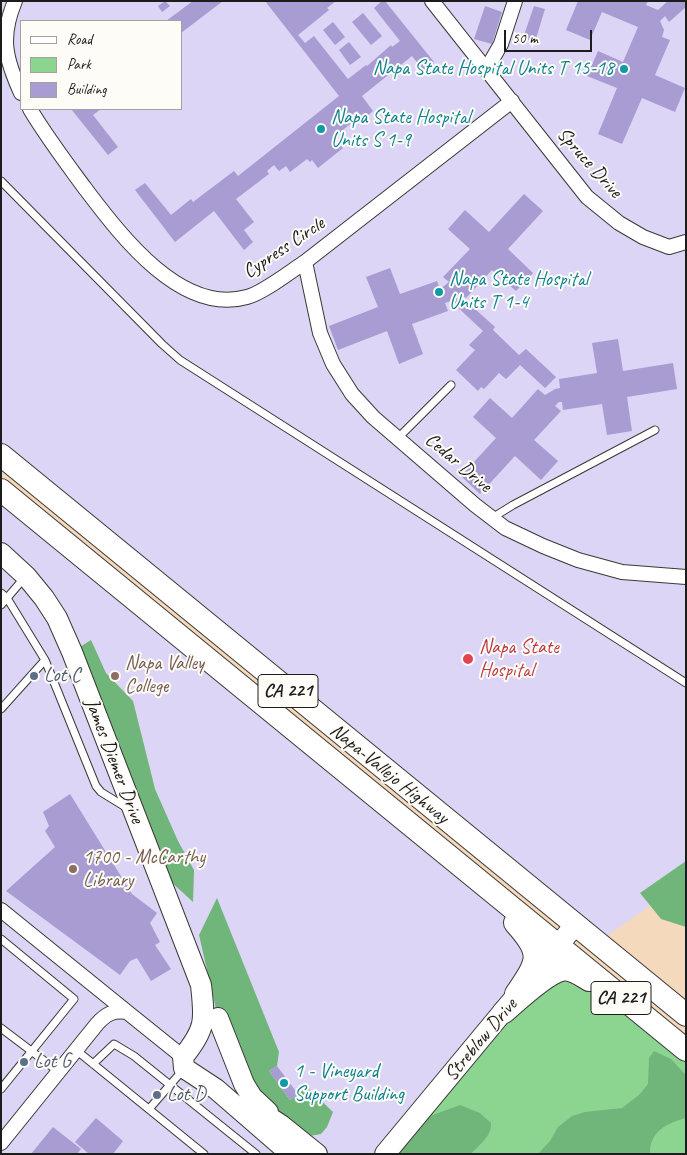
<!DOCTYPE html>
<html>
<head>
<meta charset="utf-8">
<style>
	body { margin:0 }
	#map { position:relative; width:687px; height:1155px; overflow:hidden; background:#f4d9bc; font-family:Caveat,sans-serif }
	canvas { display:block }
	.frame { position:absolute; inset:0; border:2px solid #1c1c1c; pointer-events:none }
	.legend { position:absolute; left:20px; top:20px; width:162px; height:90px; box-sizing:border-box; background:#fdfcf7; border:1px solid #a3a29f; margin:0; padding:6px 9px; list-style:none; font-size:15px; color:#1c1c1c }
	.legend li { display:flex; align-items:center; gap:10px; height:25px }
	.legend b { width:25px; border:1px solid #a3a29f }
	.scale { position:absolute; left:504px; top:30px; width:88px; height:22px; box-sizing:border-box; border:2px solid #1c1c1c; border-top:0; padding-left:6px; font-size:15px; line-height:18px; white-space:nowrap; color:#1c1c1c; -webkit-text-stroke:4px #fdfcf7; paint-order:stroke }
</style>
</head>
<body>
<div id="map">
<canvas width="687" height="1155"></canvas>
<div class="frame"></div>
<ul class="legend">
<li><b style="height:6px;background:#fff"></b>Road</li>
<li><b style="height:14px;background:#8bd591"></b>Park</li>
<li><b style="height:14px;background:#a99cd2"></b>Building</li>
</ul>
<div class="scale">50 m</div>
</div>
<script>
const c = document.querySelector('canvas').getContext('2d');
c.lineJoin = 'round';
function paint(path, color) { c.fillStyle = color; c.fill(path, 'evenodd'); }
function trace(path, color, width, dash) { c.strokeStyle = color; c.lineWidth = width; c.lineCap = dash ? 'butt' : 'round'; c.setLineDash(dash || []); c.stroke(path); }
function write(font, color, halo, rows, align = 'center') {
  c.font = font + ' Caveat,sans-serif'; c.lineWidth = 4; c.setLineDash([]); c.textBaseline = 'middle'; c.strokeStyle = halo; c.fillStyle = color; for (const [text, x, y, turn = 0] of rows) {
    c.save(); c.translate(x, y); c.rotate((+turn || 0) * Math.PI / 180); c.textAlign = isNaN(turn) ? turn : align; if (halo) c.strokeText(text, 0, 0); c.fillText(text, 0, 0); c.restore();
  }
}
paint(new Path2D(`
	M1,1H686V880L597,943L1,455ZM21,21H181V109H21Z
	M1,490L488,889L535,955L385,1154H1Z`), '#dcd5f6');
paint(new Path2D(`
	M574,971L686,1050V1154H385L504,1012Z`), '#8bd591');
paint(new Path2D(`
	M91,640L106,673L133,701L155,789L178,841L194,870L193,902L155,867L72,652Z
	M686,861V927L661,919L640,893Z
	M217,898L279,1052L277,1066L269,1071L290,1100L307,1087L333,1112L327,1127L321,1134L310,1136L266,1110L218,1018L199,935Z
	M654,1051L671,1059L686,1075V1118C668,1123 649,1131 650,1154H538L550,1141L558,1127L572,1116L585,1112L622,1108L639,1095L648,1084L649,1058Z
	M460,1105L480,1113L491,1123C492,1136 479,1145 471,1154H385L411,1123Z`), '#70b67b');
paint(new Path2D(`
	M165,1L170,6L162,12L158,6Z
	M193,1H223L181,33V21H166Z
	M265,1H336L327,8L329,10L298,35L305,43L314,36L348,79L366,65L367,66L391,45L392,47L400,41L374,8L382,1H385L434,62L423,70L412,56L362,96L373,111L364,119L357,111L350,116L354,121L334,137L343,148L318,168L312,160L310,162L307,159L290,172L286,166L279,171L274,165L267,171L269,174L236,199L254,222L244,230L253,242L244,250L214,211L175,242L135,190L145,183L171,215L191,199L193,202L234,171L238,176L339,96Z
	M578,1H648L646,5L658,10L668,1H686V7L669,22L665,16L660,21L664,30L662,37L670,40L655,75L685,88L675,112L642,98L622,144L598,134L617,88L587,76L598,51L623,62L638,27L602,12L590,40L566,30Z
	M485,6L502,12L492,44L474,39Z
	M534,6L545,9L535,42L523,38Z
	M363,13L382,36L371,45L352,22Z
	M333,22L345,37L335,45L323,30Z
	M349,42L361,57L350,65L339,50Z
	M71,109H101L93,115L118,147L108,155Z
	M524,194L543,211L508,249L533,273L516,291L492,270L466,298L460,293L456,297L462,303L465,300L495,327L493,330L519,355L526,349L556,377L545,388L520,365L506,379L499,373L484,389L481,387L478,391L456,370L475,350L469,345L483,331L451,301L445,303L448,311L412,324L423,354L399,364L387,331L338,350L329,326L378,307L366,277L390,268L400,294L437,281L440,289L449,282L443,277L470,249L448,229L465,210L489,232Z
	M618,339L623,371L673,363L677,389L627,397L632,431L607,435L602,404L563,410L562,402H559L555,406L561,411L534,440L558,461L541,480L515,456L480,494L461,476L496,438L473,417L490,398L512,418L538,389L545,395L555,389L560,388L559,379L597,373L592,343Z
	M70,794L132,894L157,913L150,923L160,942L155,945L171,969L151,981L137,958L130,961L120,975L6,891L55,847L45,831L49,826L43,812Z
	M277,1066L298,1094L290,1100L269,1071Z
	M96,1118L123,1141L113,1154H89L75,1142Z
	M53,1127L81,1149L77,1154H31Z`), '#a99cd2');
const lane = new Path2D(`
	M1,181L162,344L180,360L686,683
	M398,438L451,385
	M492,518L513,505L655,430
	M1,593L7,598L45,660L1,709
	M1,605L25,577
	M45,660L96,786L101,792L127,808
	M1,939L74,999L1,1089
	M1,1028L59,1072
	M76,1050L204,1154
	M93,1064L114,1044L134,1056L256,1154
	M149,1109L183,1070`);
const street = new Path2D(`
	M15,1C0,37 5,58 21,93
	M432,1L587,197L619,223L643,237L669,247L686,242
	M486,70L501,44L515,1
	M30,109C46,136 65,161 84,187C119,233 180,316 247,297C263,293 291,271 305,262L512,101
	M305,262L320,333L333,364L352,394L373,417L475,505L505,528L543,546L578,560L622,572L686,577
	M1,910L127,1012
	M1,1143L97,1024C106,1014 113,1010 127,1012L183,1057`);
const secondary = new Path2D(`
	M1,553L26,576L44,598L57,618L72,652L201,985C205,1020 206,1029 183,1057L184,1068L216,1089L291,1154
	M218,1018L244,1084L252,1097L268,1112
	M252,1106L281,1125L317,1154
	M385,1154L575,925`);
const primary = new Path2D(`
	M1,455L686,1015
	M1,490L686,1050
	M515,923C543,954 539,960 516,994
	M504,1012C517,1001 545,974 561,970C571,967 581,975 589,980`);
trace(lane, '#3c3834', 9);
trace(street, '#3c3834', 16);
trace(secondary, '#3c3834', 22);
trace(primary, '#3c3834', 24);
trace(lane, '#fff', 7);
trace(street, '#fff', 14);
trace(secondary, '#fff', 20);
trace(primary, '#fff', 22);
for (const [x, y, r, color] of [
	[624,69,5,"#0f9aa8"],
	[321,129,5,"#0f9aa8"],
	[439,292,5,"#0f9aa8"],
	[468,659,6,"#e0444e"],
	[34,676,5,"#5c6f8a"],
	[115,676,5,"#8d6e63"],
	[73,869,5,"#8d6e63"],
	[24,1062,5,"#5c6f8a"],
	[284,1083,5,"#0f9aa8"],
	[157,1095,5,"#5c6f8a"]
]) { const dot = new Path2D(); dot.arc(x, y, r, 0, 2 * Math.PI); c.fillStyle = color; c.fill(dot); trace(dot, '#fdfcf7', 2); }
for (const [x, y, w] of [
	[288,691,60],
	[621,998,60]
]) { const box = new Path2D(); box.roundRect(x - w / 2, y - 16.5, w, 33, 4); c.fillStyle = '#fdfcf7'; c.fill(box); trace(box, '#1c1c1c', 1); }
write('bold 19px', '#1c1c1c', null, [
	["CA 221",288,691],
	["CA 221",621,998]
]);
write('20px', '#0d838f', '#fdfcf7', [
	["Napa State Hospital Units T 15-18",614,69,"right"],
	["Napa State Hospital",331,118],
	["Units S 1-9",331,141],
	["Napa State Hospital",449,280],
	["Units T 1-4",449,303],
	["1 - Vineyard",294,1072],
	["Support Building",294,1095]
], 'left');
write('20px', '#1c1c1c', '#fdfcf7', [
	["Spruce Drive",589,163,48],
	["Cypress Circle",284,248,-34],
	["Cedar Drive",458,463,40],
	["James Diemer Drive",114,761,69],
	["Napa-Vallejo Highway",389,774,39],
	["Streblow Drive",481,1040,-50]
]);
write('20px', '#be3a42', '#fdfcf7', [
	["Napa State",479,648],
	["Hospital",479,671]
], 'left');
write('20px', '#785e54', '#fdfcf7', [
	["Napa Valley",125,664],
	["College",125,687],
	["1700 - McCarthy",83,858],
	["Library",83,881]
], 'left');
write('20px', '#4e5e75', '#fdfcf7', [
	["Lot C",44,676],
	["Lot G",34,1062],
	["Lot D",167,1095]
], 'left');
</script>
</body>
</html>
